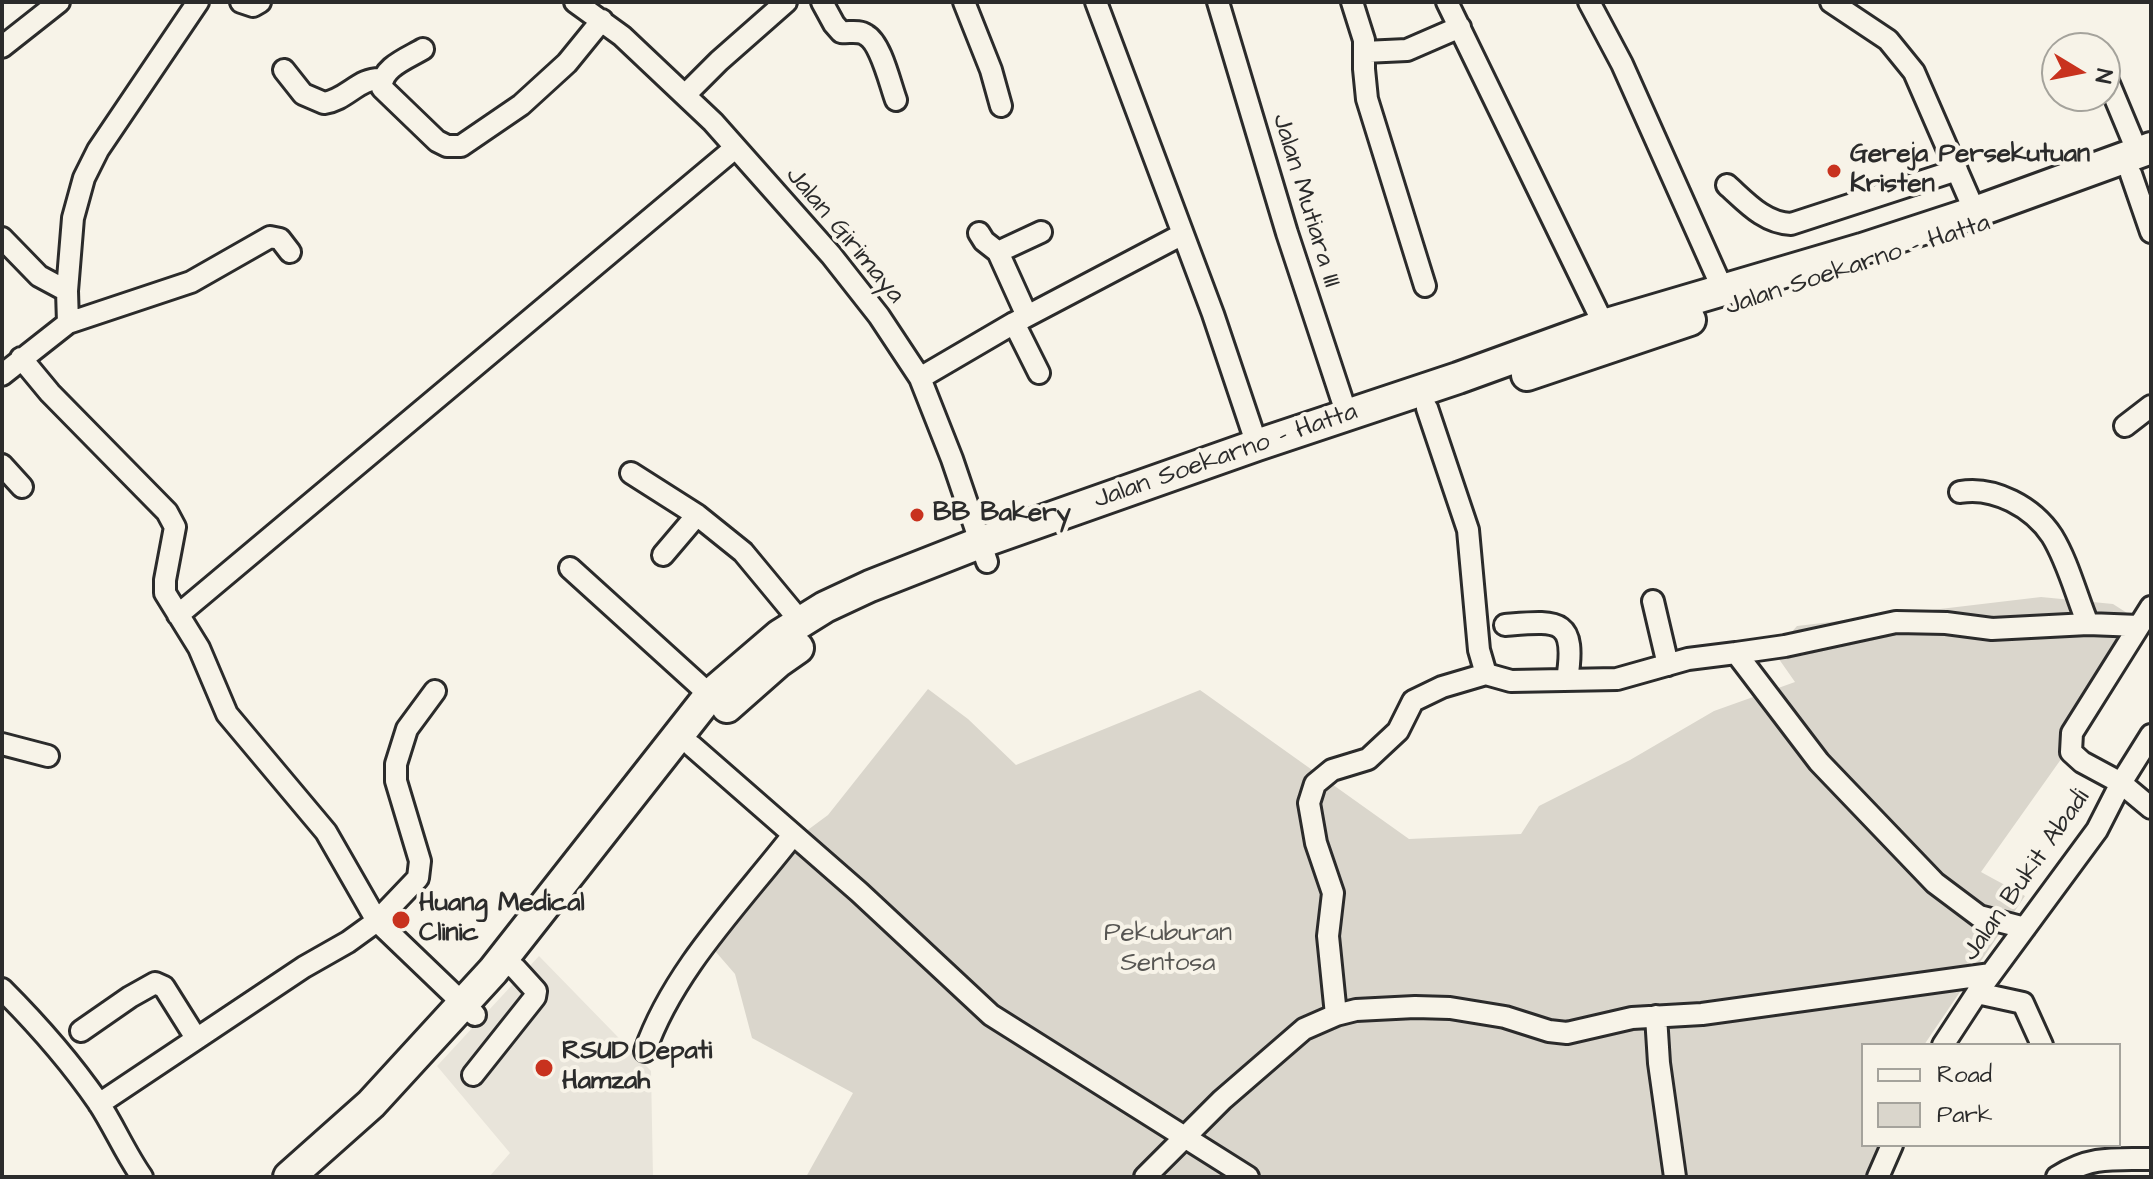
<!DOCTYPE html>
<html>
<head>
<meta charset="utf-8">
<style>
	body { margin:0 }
	#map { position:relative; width:2153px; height:1179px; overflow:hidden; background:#f7f3e8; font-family:"Architects Daughter",sans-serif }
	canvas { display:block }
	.frame { position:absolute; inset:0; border:4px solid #2b2b2b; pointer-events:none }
	.legend { position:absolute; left:1861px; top:1043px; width:260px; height:104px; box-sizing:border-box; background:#f7f3e8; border:2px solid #a5a39c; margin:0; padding:10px 14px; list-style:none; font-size:24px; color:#2b2b2b }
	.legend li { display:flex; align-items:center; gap:16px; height:40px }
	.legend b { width:40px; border:2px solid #a5a39c }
	.north { position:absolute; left:2041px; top:32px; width:80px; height:80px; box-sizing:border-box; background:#f7f3e8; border:2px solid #a5a39c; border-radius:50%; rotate:100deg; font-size:22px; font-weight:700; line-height:32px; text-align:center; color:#2b2b2b }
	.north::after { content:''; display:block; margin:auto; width:28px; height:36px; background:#c8321e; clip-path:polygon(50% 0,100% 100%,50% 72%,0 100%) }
</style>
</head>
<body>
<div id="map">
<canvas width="2153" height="1179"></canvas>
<div class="frame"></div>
<ul class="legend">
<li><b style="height:10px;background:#f7f3e8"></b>Road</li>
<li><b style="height:22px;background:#dad6cc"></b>Park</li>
</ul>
<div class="north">N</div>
</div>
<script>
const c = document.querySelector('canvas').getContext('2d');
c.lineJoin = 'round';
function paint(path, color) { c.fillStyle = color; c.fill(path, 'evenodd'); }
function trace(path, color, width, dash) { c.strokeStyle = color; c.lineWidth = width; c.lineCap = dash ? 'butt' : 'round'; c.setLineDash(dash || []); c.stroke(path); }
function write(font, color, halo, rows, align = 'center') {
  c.font = font + ' "Architects Daughter",sans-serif'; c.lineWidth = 8; c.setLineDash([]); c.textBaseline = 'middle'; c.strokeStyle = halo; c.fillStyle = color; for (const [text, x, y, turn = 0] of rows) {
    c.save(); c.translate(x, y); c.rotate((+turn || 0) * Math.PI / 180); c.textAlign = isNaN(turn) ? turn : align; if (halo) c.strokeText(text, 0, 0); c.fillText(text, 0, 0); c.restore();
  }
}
paint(new Path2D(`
	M539,956L651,1071L653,1177H489L510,1153L437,1066Z`), '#e8e4da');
paint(new Path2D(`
	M2041,597L2113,604L2138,620L2081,731L1981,872L2025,896L1924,1045H1863V1145H1878L1867,1177H806L853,1093L752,1038L735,974L709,944L805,832L828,815L928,689L968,719L1016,765L1200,690L1409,839L1521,834L1539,806L1630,760L1714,711L1795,682L1774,652L1797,626Z`), '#dad6cc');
const minor = new Path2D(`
	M241,2L253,6L260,2
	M575,2L622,36L713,122L831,255L879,316L920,378L952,459L987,562
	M822,2L834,24L841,32C849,33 859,30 866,35C881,43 890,84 896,100
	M964,2L991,70L1001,106
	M1096,2L1213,314L1257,445
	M1218,2L1287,233L1347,415
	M1352,2L1364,40V69L1367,99L1425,286
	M1447,2L1604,325
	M1589,2L1622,64L1723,290
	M1831,2L1888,40L1914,72L1975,212
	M2,47L59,2
	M423,49C408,58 380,68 382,88L437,141L447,146H461L521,105L567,63L602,20
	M1364,52L1407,50L1460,27
	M284,70L303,94L324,103C347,100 359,77 382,79
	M2105,74L2138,153
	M686,94L719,61L786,2
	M2131,174L2151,232
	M1727,185C1746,202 1764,223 1791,224L1957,170
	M979,233L984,241L998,252L1027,316
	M2,238L39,276L67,291
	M998,252L1041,232
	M68,323L67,291L73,218L84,178L98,150L198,2
	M1014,323L1039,373
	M21,358L50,393L167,512L175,527L165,580V593L199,648L227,714L326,832L377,921L475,1015
	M2,375L68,323L191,282L270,237L280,239L290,252
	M920,378L1014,323L1183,234
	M1427,408L1468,530L1479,650L1486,674L1511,681L1617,679L1688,659L1736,653
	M2125,426L2151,406
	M2,465L22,487
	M631,473L697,515L743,552L801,622
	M1960,492C1994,486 2033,507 2052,536C2068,562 2076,595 2088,624
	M663,555L697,515
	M570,568L710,695
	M1653,601L1668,665
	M2151,607L2072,733L2071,752L2082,762L2121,783L2151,808
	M178,615L735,148
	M1505,625C1558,621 1577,617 1567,680
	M2,744L48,756
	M692,746L859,892L991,1015L1248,1177
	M2025,928L1979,916L1935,883L1819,762L1736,653L1785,646L1896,622L1946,623L1992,629L2088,624L2139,626
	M2,989C38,1025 69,1060 98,1102C114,1126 125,1153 142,1177
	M1977,993L2023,1003L2042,1045
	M1336,1015L1328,936L1333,893L1316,843L1309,803L1315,784L1332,770L1368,759L1398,731L1413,701L1442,687L1486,674
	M1656,1016L1659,1063L1675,1177
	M81,1031L130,997L155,983L164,987L196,1038
	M1943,1045L1977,993L2097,830L2121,783L2151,735
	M645,1051C673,970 741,902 793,835
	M473,1075L535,997L536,991L516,969L502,959
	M99,1104L304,967L348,942L377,921L418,878L420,861L396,781V764L407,729L435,691
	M1145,1177L1222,1100L1304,1029L1336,1015L1356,1010L1415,1007L1450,1008L1505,1017L1549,1031L1567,1033L1632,1018L1702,1014L1991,974
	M1878,1177L1892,1145
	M2057,1177C2090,1156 2113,1159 2151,1159`);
const highway = new Path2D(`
	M1527,375L1690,320
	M727,707L778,662L798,648
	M289,1177L371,1104L493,971L710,695L780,635L825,607L870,586L982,542L1257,445L1458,378L1604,325L1862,249L1975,212L2151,148`);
trace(minor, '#2b2b2b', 26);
trace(highway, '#2b2b2b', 36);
trace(minor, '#f7f3e8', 20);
trace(highway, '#f7f3e8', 30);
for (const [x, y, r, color] of [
	[1834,171,8,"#c8321e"],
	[917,515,8,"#c8321e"],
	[401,920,10,"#c8321e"],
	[544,1068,10,"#c8321e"]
]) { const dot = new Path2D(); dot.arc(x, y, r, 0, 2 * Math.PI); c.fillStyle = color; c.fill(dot); trace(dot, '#f7f3e8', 3); }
write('bold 26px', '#2b2b2b', '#f7f3e8', [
	["Gereja Persekutuan",1850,156],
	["Kristen",1850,186],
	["BB Bakery",933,515],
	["Huang Medical",419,905],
	["Clinic",419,935],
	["RSUD Depati",562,1053],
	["Hamzah",562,1083]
], 'left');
write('26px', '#2b2b2b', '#f7f3e8', [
	["Jalan Mutiara III",1305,201,73],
	["Jalan Girimaya",844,236,50],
	["Jalan Soekarno - Hatta",1858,266,-18],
	["Jalan Soekarno - Hatta",1226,457,-19],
	["Jalan Bukit Abadi",2027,876,-55]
]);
write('26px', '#575653', '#f7f3e8', [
	["Pekuburan",1168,935],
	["Sentosa",1168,965]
]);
</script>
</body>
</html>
